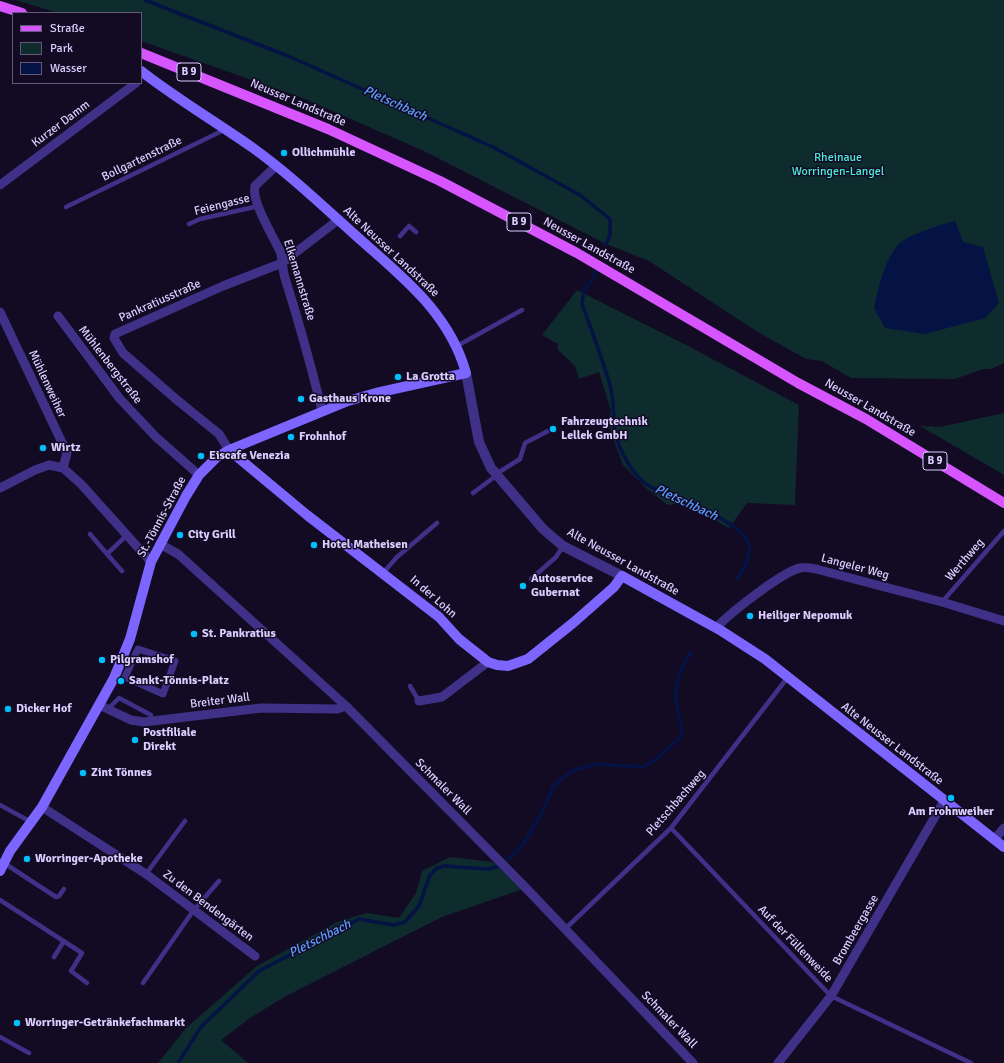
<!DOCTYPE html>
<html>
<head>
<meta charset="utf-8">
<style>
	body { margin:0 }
	#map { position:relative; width:1004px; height:1063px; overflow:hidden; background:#130b24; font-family:Signika,sans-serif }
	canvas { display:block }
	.legend { position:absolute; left:12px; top:12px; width:130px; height:72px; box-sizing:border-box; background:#130b24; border:1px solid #63597c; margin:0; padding:5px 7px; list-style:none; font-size:12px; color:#daceff }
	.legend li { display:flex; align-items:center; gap:8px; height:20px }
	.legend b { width:20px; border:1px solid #63597c }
</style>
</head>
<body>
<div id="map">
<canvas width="1004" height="1063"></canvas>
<ul class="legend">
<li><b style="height:5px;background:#d655ff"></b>Straße</li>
<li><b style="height:11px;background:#0e2b2e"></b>Park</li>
<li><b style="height:11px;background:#041344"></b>Wasser</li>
</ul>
</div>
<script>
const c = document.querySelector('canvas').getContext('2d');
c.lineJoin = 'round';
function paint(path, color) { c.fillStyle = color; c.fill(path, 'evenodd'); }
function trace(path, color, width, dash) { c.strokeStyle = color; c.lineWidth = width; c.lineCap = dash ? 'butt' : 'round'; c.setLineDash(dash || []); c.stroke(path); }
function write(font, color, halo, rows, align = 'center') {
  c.font = font + ' Signika,sans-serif'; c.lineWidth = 3; c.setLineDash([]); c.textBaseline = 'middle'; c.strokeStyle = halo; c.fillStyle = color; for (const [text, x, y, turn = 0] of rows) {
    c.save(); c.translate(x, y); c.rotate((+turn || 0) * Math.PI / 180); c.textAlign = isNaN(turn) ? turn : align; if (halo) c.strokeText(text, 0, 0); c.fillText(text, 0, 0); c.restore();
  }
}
paint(new Path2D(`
	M16,0H1004V363L991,369H983L955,379L851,378L822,361L806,359L756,331L649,261L604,243L424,151L300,97L141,41V13H58Z
	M577,290L688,346L799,405L795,505L747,503L729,528L683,503L668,505L647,489L623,465L611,433L609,420L611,411L599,372L579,379L575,366L558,350V344L542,335Z
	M1004,413V475L920,426L940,427Z
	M450,857L493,862L523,889L442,917L286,996L250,1018L221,1040L248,1063H158L186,1028L257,966L337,922L367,913L399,918L416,893L422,871Z`), '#0e2b2e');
paint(new Path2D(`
	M955,221L963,242L983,247L999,303L985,318L925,334L885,328L874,308C878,288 885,260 898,245C907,235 942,224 955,221Z`), '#041344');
trace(new Path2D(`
	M145,0L288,56L493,147L580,195L610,219V235L606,244
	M597,265L592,281L584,290L582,304C592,331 602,358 610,385C614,399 613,411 614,424C616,445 628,467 642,481C655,492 671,494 686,501C701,508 744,527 748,542C752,556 744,568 737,579
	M508,860L524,843L542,812L553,787L561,779L574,770L596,764L643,767L655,760L680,738C684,728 679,718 677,708C672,686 680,670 691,652
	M178,1063L201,1027L259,971L359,919L393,925L405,922L419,906L430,875L437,868L444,866L488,869L499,866`), '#041344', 3.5);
trace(new Path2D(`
	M66,207L226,129
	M189,224L200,219L259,206
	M400,236L409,226L416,232
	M457,346L522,310
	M496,474L520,459L525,443L548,431
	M473,493L497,475
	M90,534L107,554L127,535
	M107,554L122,571
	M383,573L397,557L437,523
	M531,579L556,557L563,546
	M942,602L1004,531
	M410,686L419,701
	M108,709L119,698L151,715V721
	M0,805L31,822
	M671,828L831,996L971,1063
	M4,863L56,897L59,896L64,889
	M146,874L185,821
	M0,900L82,953L71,971L87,983
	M565,929L671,828L788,677
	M54,957L64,941
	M143,983L193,911L219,881
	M0,1037L29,1053`), '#403188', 4.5);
trace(new Path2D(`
	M138,649L175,661L163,694L125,677Z`), '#403188', 7);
trace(new Path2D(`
	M276,166L255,186C251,201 273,236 280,251C283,259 282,269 285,278C299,322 311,366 322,410
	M0,185L136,83
	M0,312L67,453L63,468
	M58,316L120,399L156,437L199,475
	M229,450L219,434L177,400L123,353L114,338L115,334L223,286L282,263L338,220
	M0,488L35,470L49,465L63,468L81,484L151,562
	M160,544L178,554L346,706L525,887L693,1063
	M716,628C730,613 782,572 800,568C805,567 811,568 816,569L942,602L1004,621
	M419,701L442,697L488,662
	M99,705L131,720L144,722L261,708L337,709L346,706
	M42,807L146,874L255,956
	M994,840L1004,828
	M778,1063L831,996L944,801`), '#403188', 9);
trace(new Path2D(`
	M466,373L479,442L491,468L543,529L563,546L622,576`), '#403188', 10);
trace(new Path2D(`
	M229,450L307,515L439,617L459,639L488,662L497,665L508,666L528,659L573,623L614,587L622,576L720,630L765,659L1004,847
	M0,871L10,851L42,807L114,678L130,639L151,562L186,496L199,475L217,457L229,450L348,401L376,393L466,373C450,315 406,280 363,242C327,210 292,176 253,148C216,122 177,99 141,71`), '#7d65ff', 10);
trace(new Path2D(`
	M0,6L22,13
	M141,53L328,129L440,181L577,253L798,383L866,419L1004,503`), '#d655ff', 10);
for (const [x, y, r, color] of [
	[284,153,4,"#00bef9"],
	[398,377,4,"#00bef9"],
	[301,399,4,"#00bef9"],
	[553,429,4,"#00bef9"],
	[291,437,4,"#00bef9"],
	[43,448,4,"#00bef9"],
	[201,456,4,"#00bef9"],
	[180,535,4,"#00bef9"],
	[314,545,4,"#00bef9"],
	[523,586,4,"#00bef9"],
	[750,616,4,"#00bef9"],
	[194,634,4,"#00bef9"],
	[102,660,4,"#00bef9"],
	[121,681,4,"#00bef9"],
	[8,709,4,"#00bef9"],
	[135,740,4,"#00bef9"],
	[83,773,4,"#00bef9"],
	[951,798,4,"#00bef9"],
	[27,859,4,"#00bef9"],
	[17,1023,4,"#00bef9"]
]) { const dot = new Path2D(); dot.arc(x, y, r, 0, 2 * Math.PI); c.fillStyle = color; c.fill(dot); trace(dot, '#130b24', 1.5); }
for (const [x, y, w] of [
	[189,72,24],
	[519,222,24],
	[935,461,24]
]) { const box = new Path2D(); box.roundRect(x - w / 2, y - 9, w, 18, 3); c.fillStyle = '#130b24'; c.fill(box); trace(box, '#daceff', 1); }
write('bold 11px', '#daceff', null, [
	["B 9",189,72],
	["B 9",519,222],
	["B 9",935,461]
]);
write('12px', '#daceff', '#130b24', [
	["Neusser Landstraße",298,103,23],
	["Kurzer Damm",61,124,-37],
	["Bollgartenstraße",142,159,-26],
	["Feiengasse",222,205,-14],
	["Neusser Landstraße",589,246,29],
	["Alte Neusser Landstraße",391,252,43],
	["Elkemannstraße",299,280,73],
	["Pankratiusstraße",160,301,-24],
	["Mühlenbergstraße",110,365,52],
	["Mühlenweiher",47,384,65],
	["Neusser Landstraße",870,408,30],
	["St.-Tönnis-Straße",162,517,-62],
	["Werthweg",965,560,-49],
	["Alte Neusser Landstraße",623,562,29],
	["Langeler Weg",855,567,15],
	["In der Lohn",433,597,41],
	["Breiter Wall",220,701,-7],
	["Alte Neusser Landstraße",892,744,38],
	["Schmaler Wall",443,787,45],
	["Pletschbachweg",676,803,-49],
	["Zu den Bendengärten",208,906,37],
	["Brombeergasse",856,930,-60],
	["Auf der Füllenweide",795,944,46],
	["Schmaler Wall",669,1020,46]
]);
write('bold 12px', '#daceff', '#130b24', [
	["Ollichmühle",292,153],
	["La Grotta",406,377],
	["Gasthaus Krone",309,399],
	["Fahrzeugtechnik",561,422],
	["Lellek GmbH",561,436],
	["Frohnhof",299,437],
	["Wirtz",51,448],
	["Eiscafe Venezia",209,456],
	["City Grill",188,535],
	["Hotel Matheisen",322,545],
	["Autoservice",531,579],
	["Gubernat",531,593],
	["Heiliger Nepomuk",758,616],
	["St. Pankratius",202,634],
	["Pilgramshof",110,660],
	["Sankt-Tönnis-Platz",129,681],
	["Dicker Hof",16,709],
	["Postfiliale",143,733],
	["Direkt",143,747],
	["Zint Tönnes",91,773],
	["Am Frohnweiher",951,812,"center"],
	["Worringer-Apotheke",35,859],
	["Worringer-Getränkefachmarkt",25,1023]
], 'left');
write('12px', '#4decda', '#130b24', [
	["Rheinaue",838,158],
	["Worringen-Langel",838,172]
]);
write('italic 13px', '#5c9dff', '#130b24', [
	["Pletschbach",395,104,24],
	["Pletschbach",686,503,25],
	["Pletschbach",320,939,-27]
]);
</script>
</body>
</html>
